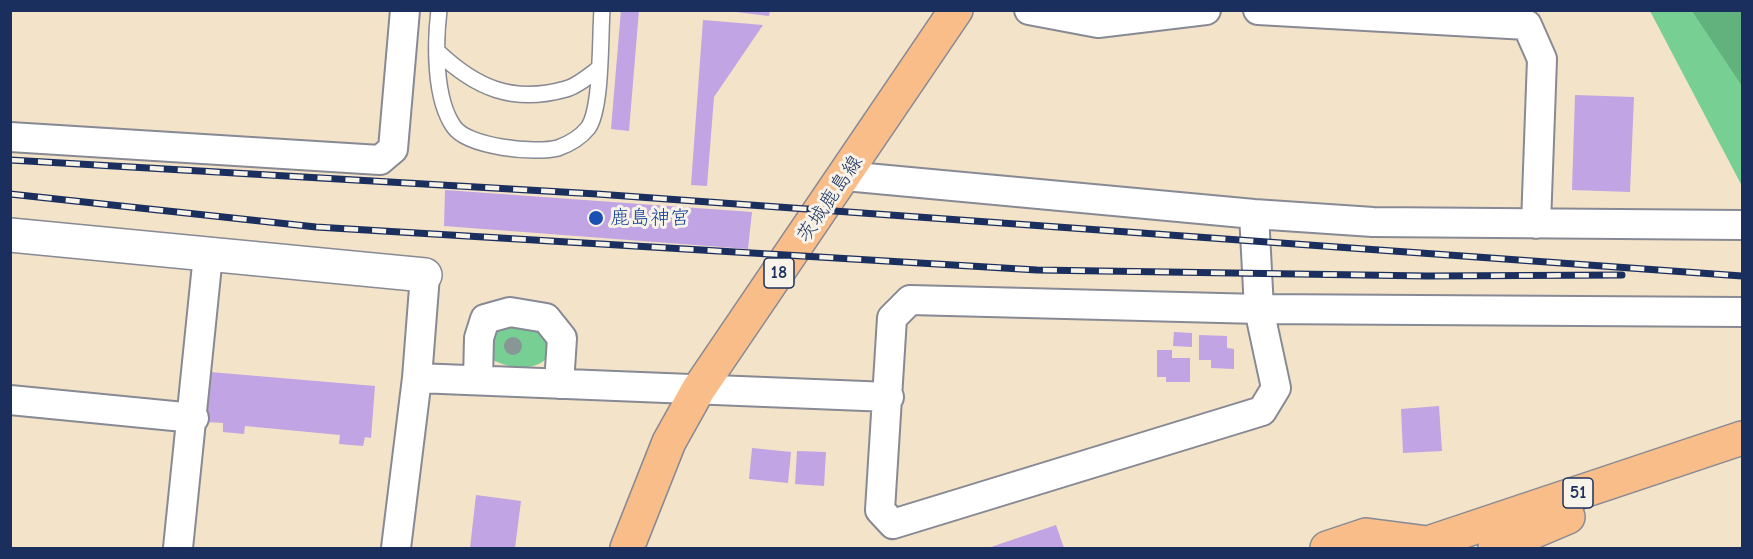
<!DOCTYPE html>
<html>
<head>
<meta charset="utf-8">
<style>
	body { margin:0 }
	#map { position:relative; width:1753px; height:559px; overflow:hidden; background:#f3e3c9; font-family:"Comic Neue",sans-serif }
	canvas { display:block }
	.frame { position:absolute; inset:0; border:12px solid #1b2f5e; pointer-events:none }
</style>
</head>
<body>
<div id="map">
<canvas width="1753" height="559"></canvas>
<div class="frame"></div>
</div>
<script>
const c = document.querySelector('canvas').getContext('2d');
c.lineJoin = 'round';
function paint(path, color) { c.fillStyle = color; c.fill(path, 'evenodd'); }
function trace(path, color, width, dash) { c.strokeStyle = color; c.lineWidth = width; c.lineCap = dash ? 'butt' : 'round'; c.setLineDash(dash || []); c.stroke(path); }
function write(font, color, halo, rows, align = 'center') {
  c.font = font + ' "Comic Neue","Klee One",sans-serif'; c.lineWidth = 6; c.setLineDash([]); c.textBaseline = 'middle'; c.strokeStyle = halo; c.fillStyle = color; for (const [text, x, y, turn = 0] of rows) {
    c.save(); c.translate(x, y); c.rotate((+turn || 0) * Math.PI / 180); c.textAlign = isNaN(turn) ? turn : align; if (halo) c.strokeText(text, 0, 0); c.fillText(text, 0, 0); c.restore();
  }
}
paint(new Path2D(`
	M1650,11H1742V186Z
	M500,326H533L545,332L551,353C539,373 509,369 491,359V330Z`), '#78cf94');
paint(new Path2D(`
	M1692,11H1742V86Z`), '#62b27e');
paint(new Path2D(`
	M621,10H639L629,131L611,129Z
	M720,10H770L769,16Z
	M703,20L763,25L714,97L707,186L691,185Z
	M1575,95L1634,97L1630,192L1572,190Z
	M445,190L752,212L748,249L444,226Z
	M1174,332L1192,333V347L1173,346Z
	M1199,335L1227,336V348L1234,349V369L1211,368V360H1199Z
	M1157,350H1172V358H1190V382H1166V377H1157Z
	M210,372L375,386L371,438L365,437L363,446L339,444L340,435L245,426L244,434L223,432V423L206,422Z
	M1439,406L1442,451L1403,453L1401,409Z
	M752,448L791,452L788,483L749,479Z
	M797,451L826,452L824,486L795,484Z
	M476,495L521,501L515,548H470Z
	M1056,525L1064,548H988Z`), '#c0a4e3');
const service = new Path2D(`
	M439,10C435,43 434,99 454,127C468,147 535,154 558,148C569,144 580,138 588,128C602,109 600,37 602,10
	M438,52C476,88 513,104 566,89C577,86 589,76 598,69`);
const minor = new Path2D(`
	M1029,10L1098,23L1206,10
	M1258,10L1527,25L1542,59L1536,224
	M10,137L380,160L393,149L405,10
	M845,176L1254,214L1373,222L1742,225
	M1254,214L1259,309L1276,388L1262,411L893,524L880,510L892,318L910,300L1259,309L1742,312
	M417,378L889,397
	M478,380L479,338L485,319L510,312L546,318L562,338L559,384
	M10,400L194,418
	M178,548L208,255
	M396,548L417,378L425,275`);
const tertiary = new Path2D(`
	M10,235L425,275`);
const primary = new Path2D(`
	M627,548L669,442L698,390L956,10`);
const trunk = new Path2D(`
	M1327,548L1366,535L1428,543
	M1413,548L1742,438
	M1495,548L1568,517`);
trace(service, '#878994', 18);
trace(minor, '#878994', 32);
trace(tertiary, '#878994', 36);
trace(primary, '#878994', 36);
trace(trunk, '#878994', 36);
trace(service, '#fff', 15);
trace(minor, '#fff', 28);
trace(tertiary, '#fff', 33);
trace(primary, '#f8bd89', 33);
trace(trunk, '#f8bd89', 33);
const rail = new Path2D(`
	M10,160L597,194L1742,276
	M10,194L316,227L1037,270L1427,276L1622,275`);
trace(rail, '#1b2f5e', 7);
trace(rail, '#f7f3e8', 4.5, [14]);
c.fillStyle = '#899696';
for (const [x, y] of [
	[513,346]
]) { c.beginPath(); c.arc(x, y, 9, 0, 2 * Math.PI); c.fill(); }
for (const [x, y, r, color] of [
	[596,218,8,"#1a4fb4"]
]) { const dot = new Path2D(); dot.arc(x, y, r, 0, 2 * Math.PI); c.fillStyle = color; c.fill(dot); trace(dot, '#f7f3e8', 2); }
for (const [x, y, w] of [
	[779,273,30],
	[1578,493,30]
]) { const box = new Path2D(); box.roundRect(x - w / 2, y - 15, w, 30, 4.5); c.fillStyle = '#f7f3e8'; c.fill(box); trace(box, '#1b2f5e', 1.5); }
write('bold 18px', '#1b2f5e', null, [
	["18",779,273],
	["51",1578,493]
]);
write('20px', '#1b2f5e', '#f7f3e8', [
	["茨城鹿島線",830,199,-56]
]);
write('20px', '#164399', '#f7f3e8', [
	["鹿島神宮",610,218]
], 'left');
</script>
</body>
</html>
